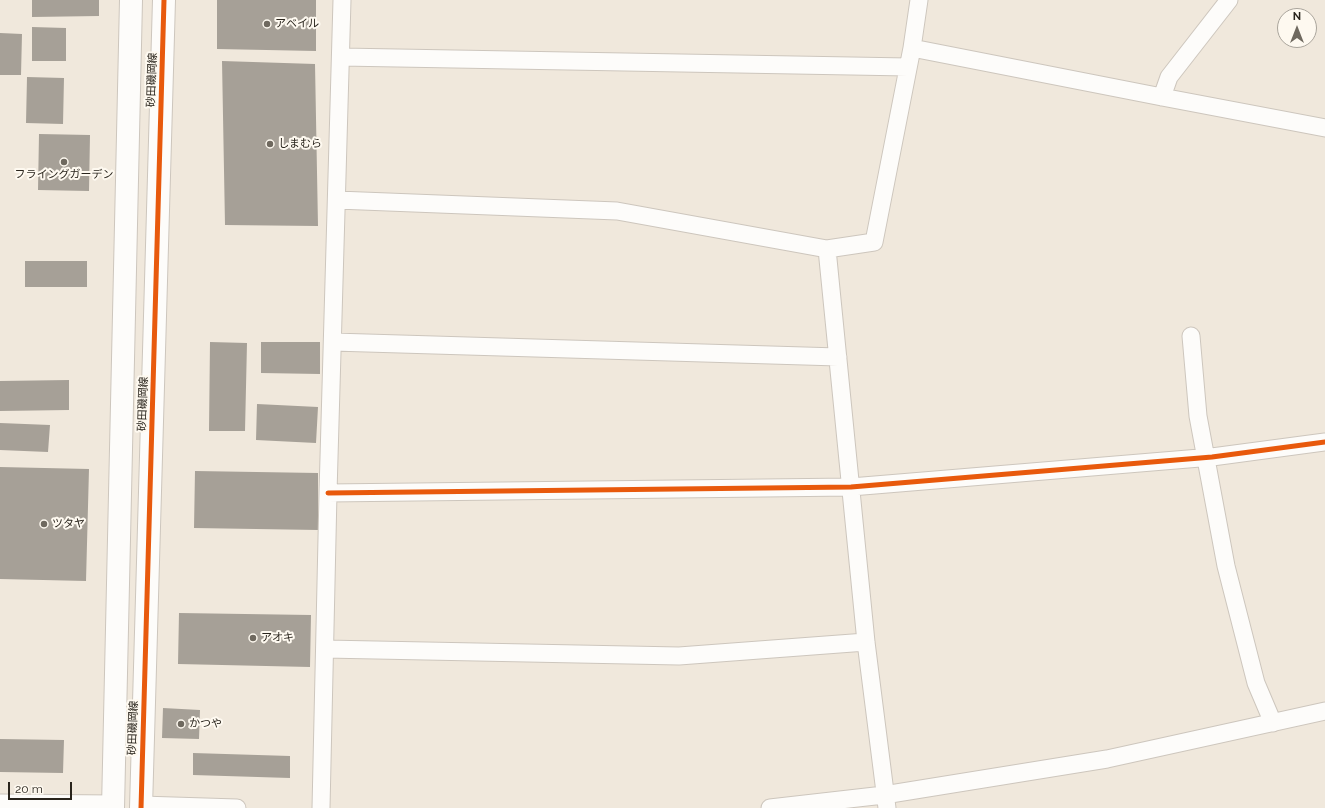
<!DOCTYPE html>
<html>
<head>
<meta charset="utf-8">
<style>
	body { margin:0 }
	#map { position:relative; width:1325px; height:808px; overflow:hidden; background:#f0e8dc; font-family:Raleway,sans-serif }
	canvas { display:block }
	.north { position:absolute; left:1277px; top:8px; width:40px; height:40px; box-sizing:border-box; background:#fef9f0; border:1px solid #a9a49b; border-radius:50%; rotate:0deg; font-size:11px; font-weight:700; line-height:16px; text-align:center; color:#29241c }
	.north::after { content:''; display:block; margin:auto; width:14px; height:18px; background:#6f695f; clip-path:polygon(50% 0,100% 100%,50% 72%,0 100%) }
	.scale { position:absolute; left:8px; top:782px; width:64px; height:18px; box-sizing:border-box; border:2px solid #29241c; border-top:0; padding-left:5px; font-size:12px; line-height:14px; white-space:nowrap; color:#29241c; -webkit-text-stroke:3px #fef9f0; paint-order:stroke }
</style>
</head>
<body>
<div id="map">
<canvas width="1325" height="808"></canvas>
<div class="north">N</div>
<div class="scale">20 m</div>
</div>
<script>
const c = document.querySelector('canvas').getContext('2d');
c.lineJoin = 'round';
function paint(path, color) { c.fillStyle = color; c.fill(path, 'evenodd'); }
function trace(path, color, width, dash) { c.strokeStyle = color; c.lineWidth = width; c.lineCap = dash ? 'butt' : 'round'; c.setLineDash(dash || []); c.stroke(path); }
function write(font, color, halo, rows, align = 'center') {
  c.font = font + ' Raleway,"Noto Sans JP",sans-serif'; c.lineWidth = 4; c.setLineDash([]); c.textBaseline = 'middle'; c.strokeStyle = halo; c.fillStyle = color; for (const [text, x, y, turn = 0] of rows) {
    c.save(); c.translate(x, y); c.rotate((+turn || 0) * Math.PI / 180); c.textAlign = isNaN(turn) ? turn : align; if (halo) c.strokeText(text, 0, 0); c.fillText(text, 0, 0); c.restore();
  }
}
paint(new Path2D(`
	M32,0H99V16L32,17Z
	M217,0H316V51L217,49Z
	M32,27L66,28V61H32Z
	M0,33L22,34L21,75H0Z
	M222,61L315,64L318,226L225,225Z
	M27,77L64,78L63,124L26,123Z
	M39,134L90,135L89,191L38,190Z
	M25,261H87V287H25Z
	M210,342L247,343L245,431H209Z
	M261,342H320V374L261,373Z
	M69,380V410L0,411V381Z
	M257,404L318,407L316,443L256,440Z
	M0,423L50,425L48,452L0,450Z
	M0,467L89,469L86,581L0,579Z
	M195,471L318,473V530L194,528Z
	M179,613L311,615L310,667L178,664Z
	M163,708L200,710L199,739L162,738Z
	M0,739L64,740L63,773L0,772Z
	M193,753L290,756V778L193,775Z`), '#a6a097');
const minor = new Path2D(`
	M912,48L1162,97L1325,128
	M341,57L908,67
	M1162,97L1169,77L1229,0
	M337,200L617,211L827,249L874,242L912,48L919,0
	M827,249L866,642L887,808
	M1191,336L1198,416L1226,566L1256,683L1273,723
	M333,342L838,357
	M328,493L851,487L1212,457L1325,442
	M325,649L679,656L866,642
	M0,803L113,804
	M141,805L237,808
	M321,808L328,493L342,0
	M770,808L884,795L1107,759L1325,711`);
const tertiary = new Path2D(`
	M113,808L131,0
	M141,808L164,0`);
trace(minor, '#cdc6bd', 19);
trace(tertiary, '#cdc6bd', 24);
trace(minor, '#fdfcfa', 17);
trace(tertiary, '#fdfcfa', 22);
trace(new Path2D(`
	M328,493L851,487L1212,457L1325,442
	M141,808L164,0`), '#e8590c', 5);
for (const [x, y, r, color] of [
	[267,24,4,"#6f695f"],
	[270,144,4,"#6f695f"],
	[64,162,4,"#6f695f"],
	[44,524,4,"#6f695f"],
	[253,638,4,"#6f695f"],
	[181,724,4,"#6f695f"]
]) { const dot = new Path2D(); dot.arc(x, y, r, 0, 2 * Math.PI); c.fillStyle = color; c.fill(dot); trace(dot, '#fef9f0', 1.5); }
write('11px', '#29241c', '#fef9f0', [
	["アベイル",275,24],
	["しまむら",278,144],
	["フライングガーデン",64,175,"center"],
	["ツタヤ",52,524],
	["アオキ",261,638],
	["かつや",189,724]
], 'left');
write('11px', '#29241c', '#fef9f0', [
	["砂田磯岡線",152,80,-88],
	["砂田磯岡線",143,404,-88],
	["砂田磯岡線",133,728,-88]
]);
</script>
</body>
</html>
